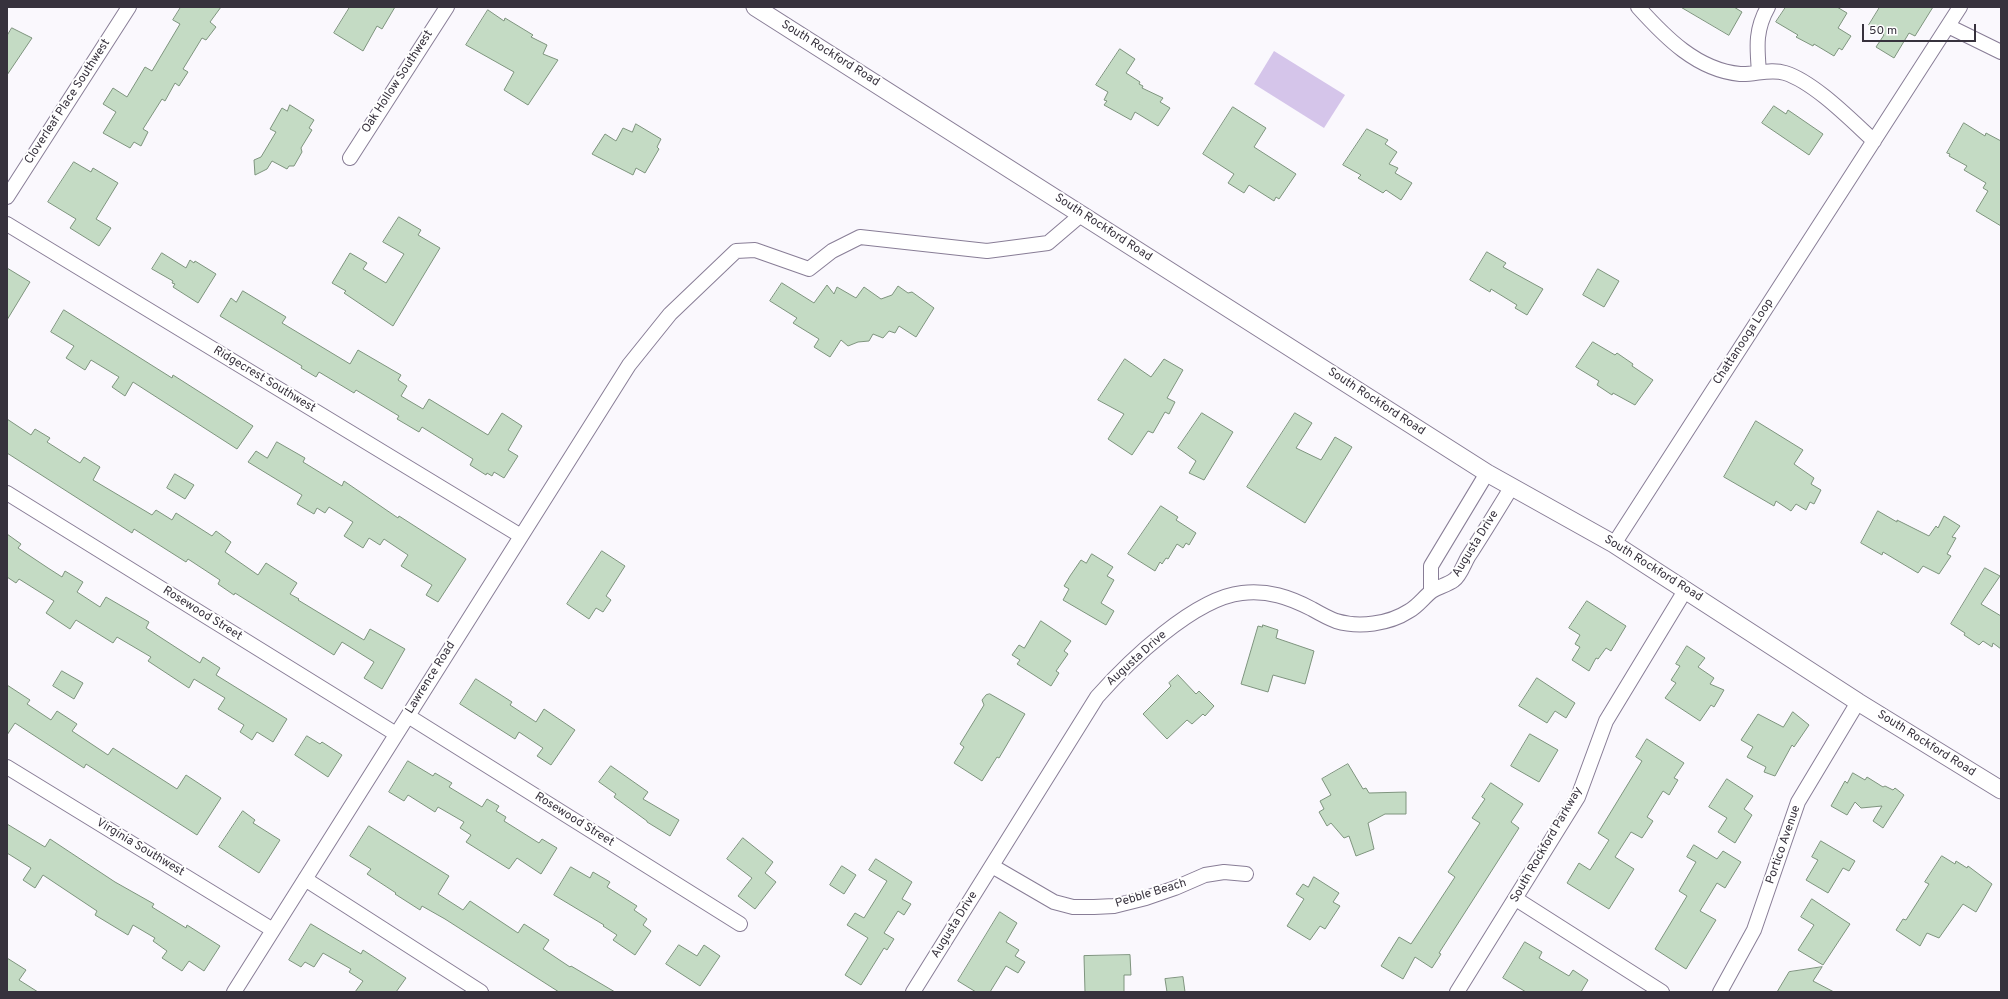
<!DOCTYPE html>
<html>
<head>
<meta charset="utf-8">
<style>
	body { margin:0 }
	#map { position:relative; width:2008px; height:999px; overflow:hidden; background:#faf8fd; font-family:Overpass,sans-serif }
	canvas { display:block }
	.frame { position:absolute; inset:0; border:8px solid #37323d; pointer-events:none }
	.scale { position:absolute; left:1862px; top:24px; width:114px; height:18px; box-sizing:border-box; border:2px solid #37323d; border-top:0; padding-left:5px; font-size:12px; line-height:14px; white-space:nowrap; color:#37323d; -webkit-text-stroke:3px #fff; paint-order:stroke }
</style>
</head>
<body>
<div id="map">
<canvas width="2008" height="999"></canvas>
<div class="frame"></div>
<div class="scale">50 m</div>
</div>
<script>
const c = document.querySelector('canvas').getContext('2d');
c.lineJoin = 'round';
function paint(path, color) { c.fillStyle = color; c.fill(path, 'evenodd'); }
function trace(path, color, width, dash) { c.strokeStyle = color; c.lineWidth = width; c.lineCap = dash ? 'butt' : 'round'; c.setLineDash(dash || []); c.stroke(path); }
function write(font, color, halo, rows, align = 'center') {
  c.font = font + ' Overpass,sans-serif'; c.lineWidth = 4; c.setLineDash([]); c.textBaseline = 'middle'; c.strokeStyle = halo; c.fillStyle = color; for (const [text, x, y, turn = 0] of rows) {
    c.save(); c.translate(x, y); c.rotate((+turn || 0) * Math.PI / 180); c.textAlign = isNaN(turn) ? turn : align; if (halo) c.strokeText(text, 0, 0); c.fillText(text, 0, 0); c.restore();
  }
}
paint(new Path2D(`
	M1274,51L1345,95L1324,128L1254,84Z`), '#d5c5ea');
const building = new Path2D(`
	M181,7H221L210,22L216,27L206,40L202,38L183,69L188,72L179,86L175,83L165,101L162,99L143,129L148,132L141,146L134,142L130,148L103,133L116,112L103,104L113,88L127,97L145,67L152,71L180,24L173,20Z
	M350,7H395L382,29L377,26L363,51L334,33Z
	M1681,7H1734L1742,12L1729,35Z
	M1786,7H1837L1847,13L1838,28L1851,36L1842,50L1839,48L1834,56L1814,44L1813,46L1796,37L1798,35L1776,22Z
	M1880,7H1933L1915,36L1909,33L1894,58L1876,47L1884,35L1869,25Z
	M488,10L504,21L505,18L533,35L531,37L547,45L543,54L558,60L528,105L504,90L514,72L466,45Z
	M12,28L32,38L7,75V36Z
	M1120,49L1135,59L1126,73L1140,82L1139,84L1143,86L1142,88L1163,98L1160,102L1170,108L1158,126L1135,112L1131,120L1104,105L1107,101L1104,100L1108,92L1096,85Z
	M290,105L314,120L309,128L312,130L301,148L302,152L294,166H289L287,169L272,161L267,169L255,175L254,160L261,157L276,132L270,129L282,108L287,111Z
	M1774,106L1786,114L1788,110L1823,134L1809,155L1762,123Z
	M1233,107L1266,128L1254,147L1296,174L1279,199L1276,197L1274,201L1249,185L1244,193L1228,183L1234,174L1203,154Z
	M1964,123L1985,136L1986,133L2001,141V226L1976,211L1988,191L1983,188L1986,183L1964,170L1967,166L1949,156L1950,154L1947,153Z
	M636,124L661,139L657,147L659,149L645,173L636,168L633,175L592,154L605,134L616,141L623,128L632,132Z
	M1367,129L1388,140L1385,144L1397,152L1389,164L1398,168L1395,173L1412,183L1401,200L1386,190L1383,193L1358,178L1361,175L1343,165Z
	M74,162L91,172L93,168L118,183L96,219L111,228L99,246L70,228L76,219L48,202Z
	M399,217L421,230L418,235L440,248L393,326L344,293L346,291L332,283L350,253L367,263L363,269L386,283L404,254L383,242Z
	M1487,252L1506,263L1503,267L1543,289L1527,315L1515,308L1517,305L1491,289L1490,292L1470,280Z
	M162,253L186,268L190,260L194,263L195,261L216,274L198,303L173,287L175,284L172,283L173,281L152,269Z
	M7,268L30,282L7,320Z
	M1598,269L1619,281L1604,307L1583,295Z
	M782,283L814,303L827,285L834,294L837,287L856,298L864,287L881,299L892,295L898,286L908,293L912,292L934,308L916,337L899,326L895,333L889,331L883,338L873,334L869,341L858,342L848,346L841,340L830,357L814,347L819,339L793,323L797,318L770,301Z
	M243,291L286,317L282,323L350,364L358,350L401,375L398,380L407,386L401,396L423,409L429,399L488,435L502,413L522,426L508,450L518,456L504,478L494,472L492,476L487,473L486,475L470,465L473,459L422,427L419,432L397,419L399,416L356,390L354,393L319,372L316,377L301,368L302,366L220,316L231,298L236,302Z
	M64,310L172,378L173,375L253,426L237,449L133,382L125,396L112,387L119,377L91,360L85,370L66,358L74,346L51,332Z
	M1593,342L1615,355L1617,353L1633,364L1632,366L1653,380L1635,405L1613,393L1612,395L1597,385L1599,381L1576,367Z
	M1125,359L1151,377L1164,359L1183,370L1167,398L1175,402L1169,414L1165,412L1153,433L1148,431L1132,455L1108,439L1124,414L1098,400Z
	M1202,413L1233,432L1204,480L1189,473L1196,461L1178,448Z
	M1295,413L1312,423L1296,448L1321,460L1335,437L1352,447L1305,523L1247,487Z
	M7,419L31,435L35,429L50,438L47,442L80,463L84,457L100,467L93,480L152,515L156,510L172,520L176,513L212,536L216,531L231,542L225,552L258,575L266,563L297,583L290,594L299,599L298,600L364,640L370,629L405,649L382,689L364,678L374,662L342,642L334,655L235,593L234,595L218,584L220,580L188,559L186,562L134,529L132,533L7,453Z
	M1756,421L1803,450L1794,464L1814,478L1811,484L1821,490L1814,504L1810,502L1806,510L1796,504L1791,511L1776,501L1774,506L1724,477Z
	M277,442L305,458L303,462L342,486L344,481L398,518L399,516L466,559L438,602L426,595L432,585L401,566L408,555L384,539L380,545L369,538L363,548L344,536L353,522L329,507L325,513L317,508L314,514L297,504L302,495L248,462L256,451L267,458Z
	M175,474L194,485L185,499L167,488Z
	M1161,506L1178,517L1176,520L1196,533L1189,545L1186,543L1183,548L1177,544L1168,559L1166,558L1162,564L1160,562L1155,571L1128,554Z
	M1878,511L1897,522V520L1929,536L1936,526L1938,528L1944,516L1960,526L1952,537L1956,538L1947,554L1951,556L1939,574L1923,566L1918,573L1883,552L1882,555L1861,543Z
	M7,534L21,544L18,548L48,568L62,577L65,571L83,582L77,592L100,607L106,597L149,622L146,628L200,663L203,657L220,668L216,675L287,719L273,742L257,732L252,740L240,732L244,725L218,709L225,698L194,679L189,688L148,661L151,657L117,637L113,643L76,620L70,629L46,613L54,601L19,579L16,583L7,577Z
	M602,551L625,566L606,596L611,600L603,612L596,608L589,619L567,604Z
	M1092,554L1113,567L1107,576L1114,580L1101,603L1114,611L1106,625L1063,600L1069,589L1064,586L1070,576L1081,560L1086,563Z
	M1985,568L2000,576L1981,604L2001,616V649L1993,643L1992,647L1983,641L1979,645L1964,635L1965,633L1951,624Z
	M1587,601L1626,626L1611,651L1606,648L1598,659L1596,658L1589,671L1572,660L1580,647L1575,644L1580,635L1569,628Z
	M1041,621L1071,641L1064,651L1068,654L1056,671L1059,673L1051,686L1017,664L1020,660L1012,655L1019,645L1024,648Z
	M1263,625L1278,630L1276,638L1314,651L1305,684L1273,675L1268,692L1241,684L1258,626L1262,627Z
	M1687,646L1705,658L1698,667L1714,678L1710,684L1724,690L1714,707L1711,705L1700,721L1665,698L1676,683L1671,680L1680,666L1676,664Z
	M62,671L83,683L74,699L53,686Z
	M1178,675L1196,694L1199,691L1214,706L1205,716L1203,714L1192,724L1187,720L1167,739L1143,714L1171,686L1169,683Z
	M1537,678L1575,703L1566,718L1555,711L1547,723L1519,706Z
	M476,679L512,702L510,705L536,722L544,709L575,730L551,765L537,756L543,748L519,732L515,739L460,704Z
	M7,685L30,700L27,704L51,720L57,711L77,724L72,731L108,755L113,748L177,789L186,775L221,798L197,835L86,764L84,768L15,723L7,735Z
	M990,694L1025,714L999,758L997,757L982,781L954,763L964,747L960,744L984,705L982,700L986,695Z
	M1793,712L1809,725L1794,747L1792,745L1775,776L1764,772L1766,767L1747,757L1753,747L1741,740L1758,714L1783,727Z
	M1530,734L1558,750L1539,782L1511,766Z
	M307,736L320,744L322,742L342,755L328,777L295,755Z
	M1647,739L1684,763L1674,778L1678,780L1669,795L1663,791L1647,817L1653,821L1642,838L1631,832L1615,857L1634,869L1609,909L1567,883L1579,863L1590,870L1609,840L1598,833L1642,761L1636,757Z
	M408,761L433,776L435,773L452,783L449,787L482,807L487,799L499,806L496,811L506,817L504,821L539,843L542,839L557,848L541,874L517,858L509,869L466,842L471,835L460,828L464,822L438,807L435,812L408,795L404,801L389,792Z
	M1348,764L1363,789L1366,788L1369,793L1406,792V814H1385L1368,823L1374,849L1356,856L1349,836L1344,838L1331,823L1327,826L1319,812L1324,809L1320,801L1331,795L1322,779Z
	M611,766L648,792L643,799L679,820L670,836L647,822V821L614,797L616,794L599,782Z
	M1853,773L1865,780L1867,777L1883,787L1885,786L1893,790L1895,788L1904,795L1883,828L1873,821L1882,806L1861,808L1855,802L1847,815L1831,806L1845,781L1847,783Z
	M1727,779L1753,796L1744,809L1752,815L1735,843L1718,832L1727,818L1709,807Z
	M1491,783L1523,804L1511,822L1519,828L1439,953L1441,954L1432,968L1415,957L1403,979L1381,966L1399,937L1411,944L1415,938L1455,877L1448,872L1480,823L1472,818L1485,799L1482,797Z
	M243,811L255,820L253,823L280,840L259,873L219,847Z
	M7,824L45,847L50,839L115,882L154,904L152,907L186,928L187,925L220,946L204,971L189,961L182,971L162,958L167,951L153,941L155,938L133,925L128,935L95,915L97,911L43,875L35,888L23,880L31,868L7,853Z
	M369,826L449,876L438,894L463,910L470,901L518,933L524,924L549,940L543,949L570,967L571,966L615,992H559L445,919L422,906L420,910L395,894L396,893L367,874L371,869L350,856Z
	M743,838L773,862L765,873L776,882L755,909L738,896L752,878L727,859Z
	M1821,841L1855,861L1849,871L1843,868L1828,893L1806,880L1818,860L1812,857Z
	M1694,845L1717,859L1723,851L1741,862L1725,888L1717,883L1700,911L1716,920L1686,969L1655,949L1687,896L1679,891L1696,862L1687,857Z
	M1942,856L1955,864L1956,861L1967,868L1968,866L1992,884L1976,912L1963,904L1939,938L1927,933L1920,946L1896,930L1903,919L1906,920L1929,884L1925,882Z
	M876,859L912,882L902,899L911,904L904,915L898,911L884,933L894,939L887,950L884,948L861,985L845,975L868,938L847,925L855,913L864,918L887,881L869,870Z
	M842,866L856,875L844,894L830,885Z
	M571,867L590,878L593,872L610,882L607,887L637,906L634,910L647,919L643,925L651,931L635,955L613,940L617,935L603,926L604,925L554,895Z
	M1314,877L1339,893L1333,902L1340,906L1325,929L1320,926L1310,940L1287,926L1304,899L1296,894L1303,884L1308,887Z
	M1812,899L1850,924L1823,965L1798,950L1814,925L1801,917Z
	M1000,912L1017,923L1006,942L1019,950L1015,956L1025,962L1018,973L1006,966L990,992H976L958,981Z
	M311,924L361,954L363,950L406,978L396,992H355L363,981L349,972L351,969L323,953L314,967L305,962L301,967L289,960Z
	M1525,942L1542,952L1539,958L1569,976L1573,970L1588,980L1581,992H1526L1503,978Z
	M679,945L697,956L704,945L720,956L700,986L666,964Z
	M1130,955L1131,975H1124V992H1085L1084,956Z
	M7,958L26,970L19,980L38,992H7Z
	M1822,967L1813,981L1834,992H1777L1789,972Z
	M1183,977L1185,992H1167L1165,979Z`);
paint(building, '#c4dbc4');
trace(building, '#7e947e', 1);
const minor = new Path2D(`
	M1638,7C1665,37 1697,70 1740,74C1755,75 1770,68 1785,73C1814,82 1851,120 1874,141
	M1948,26L2001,52
	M1759,72C1757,47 1755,30 1768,7
	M350,158L447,7
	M7,197L129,7
	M7,224L521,536
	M7,493L396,734
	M1614,544L1960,7
	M1431,591V566L1487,473
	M408,716L740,924
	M7,767L273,930
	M992,866L1054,902L1073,907H1094L1114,906L1146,898L1175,888L1205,875L1224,872L1246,874
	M305,879L481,992
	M1516,899L1662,992
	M234,992L629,365L670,314L736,251L755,250L809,269L832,251L860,237L987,251L1048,243L1082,214
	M913,992L1097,697C1128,662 1194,598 1242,593C1268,590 1289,597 1312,609C1319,613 1328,618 1336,621C1359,628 1389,624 1409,611C1418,606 1424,597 1432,591C1438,587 1447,585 1454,580C1460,576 1464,564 1468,557C1483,534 1497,511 1511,488
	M1457,992L1578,797L1606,721L1686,589
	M1720,992L1754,930L1798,802L1858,702`);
const tertiary = new Path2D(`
	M755,7L1487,473L1614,544L1858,702L2001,790`);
trace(minor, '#887d96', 16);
trace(tertiary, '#887d96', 19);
trace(minor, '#fff', 14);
trace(tertiary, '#fff', 17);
write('12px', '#37323d', '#fff', [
	["South Rockford Road",830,54,32],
	["Oak Hollow Southwest",398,82,-57],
	["Cloverleaf Place Southwest",68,102,-57],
	["South Rockford Road",1103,228,33],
	["Chattanooga Loop",1744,342,-57],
	["Ridgecrest Southwest",264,380,31],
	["South Rockford Road",1376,402,33],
	["Augusta Drive",1476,544,-58],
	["South Rockford Road",1653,569,32],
	["Rosewood Street",202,614,32],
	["Augusta Drive",1137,659,-42],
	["Lawrence Road",431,678,-58],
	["South Rockford Road",1926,744,32],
	["Rosewood Street",574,820,32],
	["South Rockford Parkway",1547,845,-60],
	["Portico Avenue",1784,845,-71],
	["Virginia Southwest",140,848,31],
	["Pebble Beach",1151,894,-17],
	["Augusta Drive",955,925,-58]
]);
</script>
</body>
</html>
